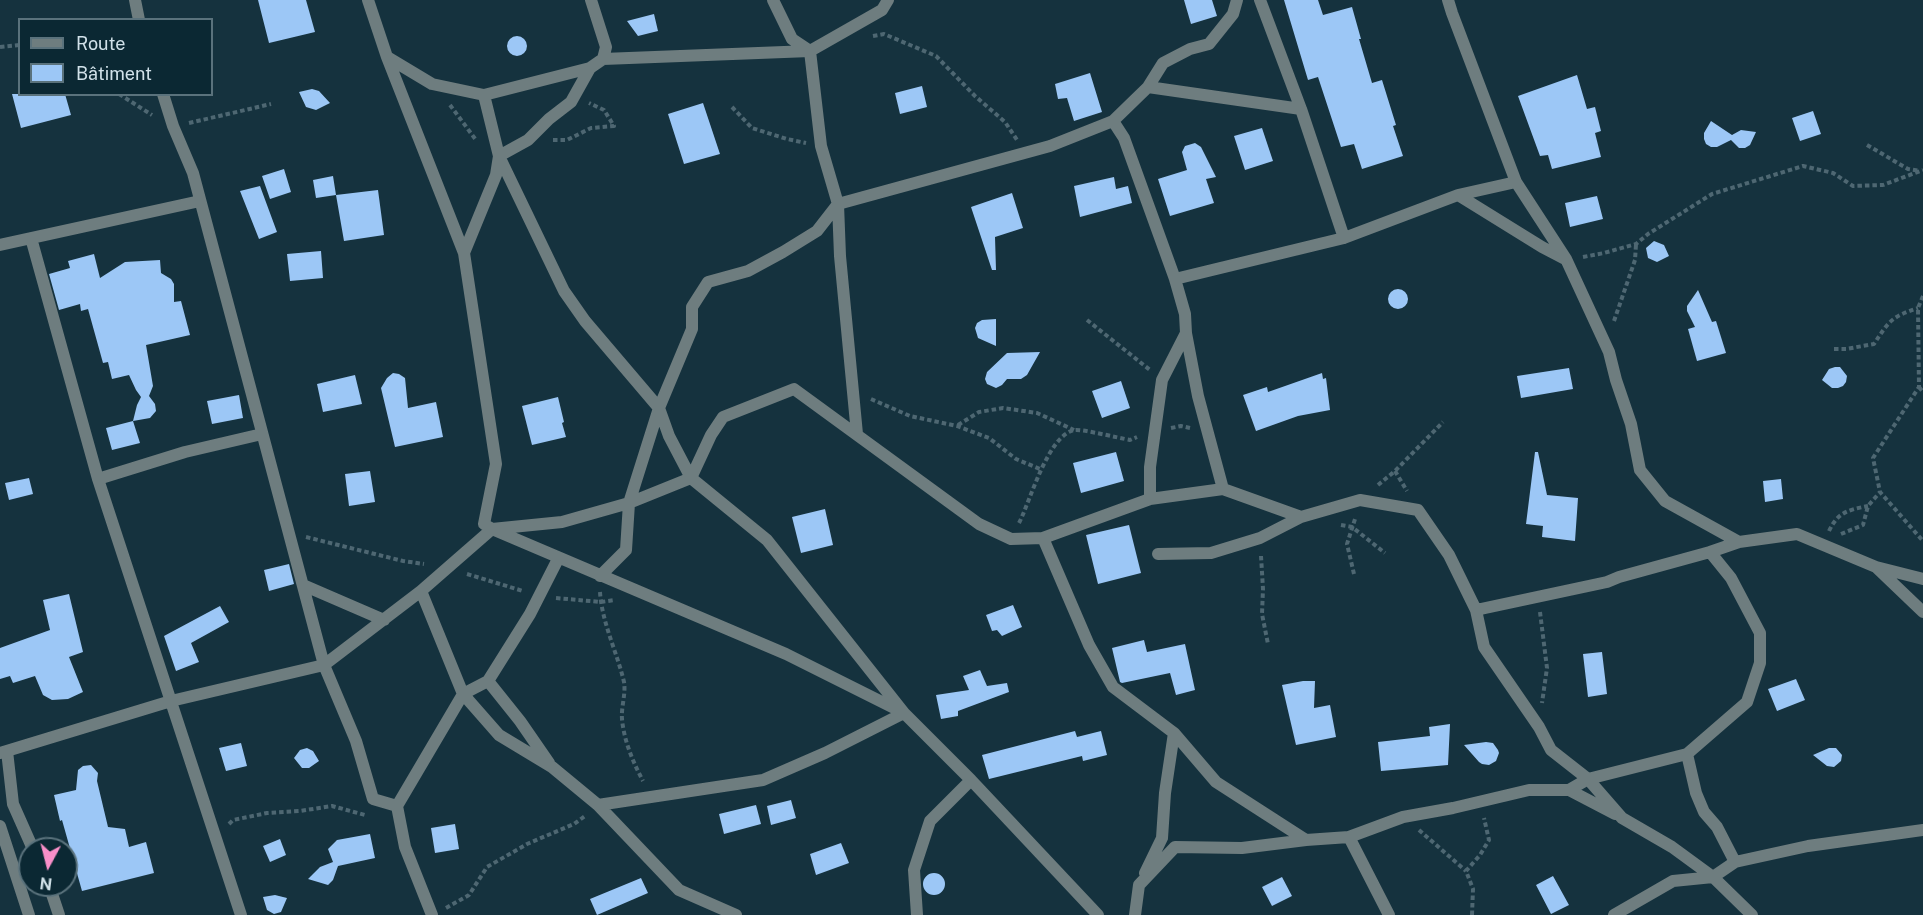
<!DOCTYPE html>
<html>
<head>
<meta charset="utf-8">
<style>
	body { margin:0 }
	#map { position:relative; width:1923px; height:915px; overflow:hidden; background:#15323e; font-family:"Public Sans",sans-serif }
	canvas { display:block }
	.legend { position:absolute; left:18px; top:18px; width:195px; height:78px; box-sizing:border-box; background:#0b2833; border:2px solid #5a727c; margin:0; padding:8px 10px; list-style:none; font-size:18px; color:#d1e1e9 }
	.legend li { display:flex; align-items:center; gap:12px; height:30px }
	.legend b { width:30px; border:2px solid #5a727c }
	.north { position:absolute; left:18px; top:837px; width:60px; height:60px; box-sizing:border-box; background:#0b2833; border:2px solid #5a727c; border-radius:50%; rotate:187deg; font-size:16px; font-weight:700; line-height:24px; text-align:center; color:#d1e1e9 }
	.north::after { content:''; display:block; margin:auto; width:21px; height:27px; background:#f98fc9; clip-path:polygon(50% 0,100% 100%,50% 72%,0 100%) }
</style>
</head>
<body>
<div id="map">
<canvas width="1923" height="915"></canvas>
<ul class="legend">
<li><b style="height:8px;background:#6e7d7f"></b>Route</li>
<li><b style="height:16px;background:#9cc7f6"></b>Bâtiment</li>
</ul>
<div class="north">N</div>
</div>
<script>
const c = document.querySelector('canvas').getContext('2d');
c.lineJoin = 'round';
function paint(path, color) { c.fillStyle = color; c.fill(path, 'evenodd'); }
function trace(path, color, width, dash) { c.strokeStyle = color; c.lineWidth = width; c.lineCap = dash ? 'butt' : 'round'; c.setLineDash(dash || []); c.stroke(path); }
paint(new Path2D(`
	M258,0H306L315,32L269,43Z
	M1184,0H1212L1217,16L1191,24Z
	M1284,0H1318L1323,15L1352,7L1361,39H1359L1372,83L1382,80L1396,125L1393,126L1403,156L1362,169L1354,144L1341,147L1318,77L1308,80Z
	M654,14L658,31L638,36L627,21Z
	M507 46a10 10 0 1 1 20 0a10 10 0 1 1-20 0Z
	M1090,73L1102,112L1074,121L1067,98L1058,99L1055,84Z
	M1577,75L1587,109L1595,107L1601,131L1595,133L1601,157L1552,169L1548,155L1540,156L1518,96Z
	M922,86L927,107L900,114L895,93Z
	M312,89L319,91L330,103L316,110L306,107L299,92Z
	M12,94H65L71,115L21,128Z
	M703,103L720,154L684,164L668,114Z
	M1813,111L1821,134L1800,141L1792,118Z
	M1711,121L1732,135L1741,130L1756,132L1750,145L1745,148H1739L1731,140L1717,147H1711L1706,144L1704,139V133Z
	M1262,128L1273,161L1245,170L1234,136Z
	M1195,143L1201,147L1216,177L1206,179L1214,203L1170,216L1158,179L1187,170L1182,152L1185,146Z
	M284,169L291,192L270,199L262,176Z
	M333,176L336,195L316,198L313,180Z
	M1114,177L1116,189L1128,186L1132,203L1080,217L1074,186Z
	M260,186L277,232L259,239L240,191Z
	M378,190L384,235L344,241L336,195Z
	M1012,193L1023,228L995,237L996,270H992L971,207Z
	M1597,196L1603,219L1570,227L1565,203Z
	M1654,241L1664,245L1669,256L1657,262L1648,258L1646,248Z
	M321,251L323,278L290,281L287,254Z
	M94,254L100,278L125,262L160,260L161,273L171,279L174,284V302L181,301L190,335L146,345L153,386L149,396L155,404L156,411L150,418L133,421L140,443L112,450L106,428L133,421L137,405L141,397L136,390L129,375L112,379L108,362L103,363L88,309L81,311L80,304L59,310L49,274L70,268L68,261Z
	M1388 299a10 10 0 1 1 20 0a10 10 0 1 1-20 0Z
	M1698,290L1712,322L1716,321L1726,353L1697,361L1688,329L1695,327L1687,311V306Z
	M996,319V346L978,338L975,328L977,323L982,320Z
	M1040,352L1027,375L1021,379H1007L1002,385L996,388L987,384L985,379L987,372L1007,353Z
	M1835,367H1840L1847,376L1846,382L1843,386L1838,388H1832L1822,380L1829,369Z
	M1569,368L1573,389L1521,398L1517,376Z
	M393,373L399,374L405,378L408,408L436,402L443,437L395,447L381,388L387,378Z
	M1322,373L1323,379L1326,378L1330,410L1298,416L1256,431L1243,395L1267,387L1268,392Z
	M355,375L362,404L323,412L317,384Z
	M1121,381L1130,408L1102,418L1092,391Z
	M239,395L243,418L212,424L207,401Z
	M558,397L564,422L562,423L566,437L532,445L522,406Z
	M1116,452L1124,481L1081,493L1073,463Z
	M1535,452H1538L1547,495L1578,498L1575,541L1542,537L1543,526L1526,524Z
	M370,471L375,502L349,506L345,474Z
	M29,478L33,494L9,500L5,483Z
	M1781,479L1783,499L1765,502L1763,481Z
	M825,509L833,545L801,553L792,517Z
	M1129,525L1141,573L1098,584L1086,535Z
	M289,564L294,584L269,591L264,570Z
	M69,594L83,652L69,657L83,692L68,699L52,700L43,695L35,676L13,683L10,676L0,679V648L50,630L43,600Z
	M1013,605L1022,627L1002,636L997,630L992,631L986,615Z
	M220,606L229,622L191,643L199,662L176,671L164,636Z
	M1144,640L1147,652L1185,644L1195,690L1176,695L1170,673L1122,683L1120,682L1112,648Z
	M1602,652L1607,694L1588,697L1583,654Z
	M980,670L987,686L1007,683L1009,692L958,711V716L941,719L936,695L969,690L963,676Z
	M1796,679L1805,700L1777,711L1768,689Z
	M1303,681H1315L1314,708L1330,705L1336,737L1296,745L1282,685Z
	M1450,724L1448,765L1381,771L1378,742L1430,736L1429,727Z
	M1075,731L1077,737L1101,731L1107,755L1083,761L1082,756L989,779L982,755Z
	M1486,742L1493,743L1498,750L1499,753L1496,761L1489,765L1482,764L1479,762L1464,745Z
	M241,743L247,766L226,771L219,748Z
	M307,748L313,751L319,761L309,768H302L294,758L300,750Z
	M1829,748H1836L1842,755L1841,761L1834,767L1827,766L1813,755Z
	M91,765L98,773L97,781L108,827L125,829L129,847L146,842L154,873L82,891L62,820L60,821L54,795L76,790L78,770L83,766Z
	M791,800L796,818L771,825L767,806Z
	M756,805L761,824L724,834L719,814Z
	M455,824L459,849L435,853L431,828Z
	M370,834L375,858L338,866L333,880L328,885L308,879L320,867L333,862L328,849L337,840Z
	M280,839L286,855L270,862L263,846Z
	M841,843L849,863L816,875L810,854Z
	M923 884a11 11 0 1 1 22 0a11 11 0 1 1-22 0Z
	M1553,876L1569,905L1551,914L1536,885Z
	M1282,877L1292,896L1272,906L1262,887Z
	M641,878L648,893L597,915L590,899Z
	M275,895L287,898L281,912L274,914L267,910L263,897Z`), '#9cc7f6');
trace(new Path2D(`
	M873,36L884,34L936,56L975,96L1005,122L1017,140
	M0,47L20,45
	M119,94L152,115
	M450,105L476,140
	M732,107L752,128L787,139L806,143
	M189,123L271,104
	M553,140H567L591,128L614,126L604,110L589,103
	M1867,145L1908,169L1920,171
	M1583,257L1604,253L1636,244L1648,234L1712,194L1803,166L1833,173L1853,186L1883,185L1923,170
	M1923,296L1918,308L1919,387L1873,458L1880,492L1923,541
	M1087,320L1150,370
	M1614,321L1635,260L1636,244
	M1834,349H1846L1874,344C1889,321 1891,317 1918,308
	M1919,387L1923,392
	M871,399L910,416L957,426L989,438L1016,459L1040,469
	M958,425L979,412L1003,408L1037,413L1074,430
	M1171,428L1181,426L1190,428
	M1395,471L1407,491
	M1378,485L1395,471L1443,422
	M1019,523C1030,502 1048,434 1075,430C1082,429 1119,438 1130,440L1137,437
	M1341,525L1352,527L1385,553
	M1829,531C1838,512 1848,510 1868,506
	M1841,534L1863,525L1868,506L1880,492
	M306,537L403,561L424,564
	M1261,556L1263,589L1262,614L1268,644
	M467,574L523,591
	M1354,574L1347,544L1355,519
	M600,592C602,623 617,652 624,682C626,694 621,707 622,719C624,741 633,762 643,781
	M556,598L601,602L615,600
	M1540,612L1547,668L1542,703
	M229,824L233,820L267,813L300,811L332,806L365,815
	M1419,830L1466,871
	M446,908L469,895L487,867L527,844L574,824L585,816
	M1472,915L1473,889L1466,871L1480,855L1489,840L1484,818`), '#4e6772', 4, [4.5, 3]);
trace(new Path2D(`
	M135,0L139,20
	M368,0L387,57L432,84L484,95L499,156L564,291L585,321L659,408L669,436L691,478L767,540L904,713L971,780L1098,915
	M773,0L792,39L810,51L821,146L838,204L840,256L857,434
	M1260,0L1301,109L1344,238
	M1448,0L1452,13L1516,182L1566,259L1609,352L1616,380L1631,424L1640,470L1665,501L1739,542L1797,534L1876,567L1923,579
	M387,57L464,253L496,464L484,524L492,529L786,654L904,713L825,753L763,780L598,805L552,767L499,735L463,694L421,591
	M603,59L810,51L882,10L888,0
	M1148,87L1301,109
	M163,94L173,126L193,173L324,665L356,741L373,799L397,806
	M484,95L590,68L603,59L606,47L591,0
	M1113,121L1124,138L1175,279L1185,314L1186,333L1198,396L1223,489
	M1458,195L1542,247L1565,259
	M31,238L98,479L241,915
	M0,245L200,201
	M464,253L496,175L499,156L528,140L549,119L571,102L590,68
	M1175,279L1344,238L1458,195L1516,182
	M98,479L185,452L262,434
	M1150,499V467L1162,380L1186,333
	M1043,538L1089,645L1113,687L1174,733L1165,793L1162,838L1145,873
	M1710,552L1739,542
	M1158,554L1211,553L1260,538L1301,517
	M1877,568L1923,612
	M600,576L626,550L629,503L659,408L692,329V307L708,282L748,271L783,252L817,231L838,204L1050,146L1113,121L1148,87L1163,63L1190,49L1209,44L1233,14L1237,0
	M303,585L384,620
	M1476,610L1607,582L1619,577L1710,552L1731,578L1760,633V663L1747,702L1687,754L1588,779L1569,790
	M488,681L520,721L549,763
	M1174,733L1216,782L1306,840
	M7,751L13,804L33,849
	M0,753L171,701L324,665L421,591L492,529L562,522L629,503L691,478L711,435L723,417L794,389L979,524L1011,539L1043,538L1150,499L1223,489L1301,517L1360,500L1418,510L1449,555L1476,610L1484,647L1539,727L1551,750L1588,779L1622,818L1672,847L1713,877L1752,915
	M1687,754L1696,793L1704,812L1717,827L1735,862
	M598,805L679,890L736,915
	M0,826L29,915
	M1349,837L1389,915
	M49,885L59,915
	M432,915L405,847L397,806L463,694L488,681L530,614L558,559
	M917,915L914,870L930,821L971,780
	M1135,915L1139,885L1175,847L1242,848L1306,840L1349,837L1403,817L1453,808L1529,790H1569L1615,814
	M1614,915L1673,881L1713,877L1735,862L1808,846L1923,830`), '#6e7d7f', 12);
</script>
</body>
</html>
